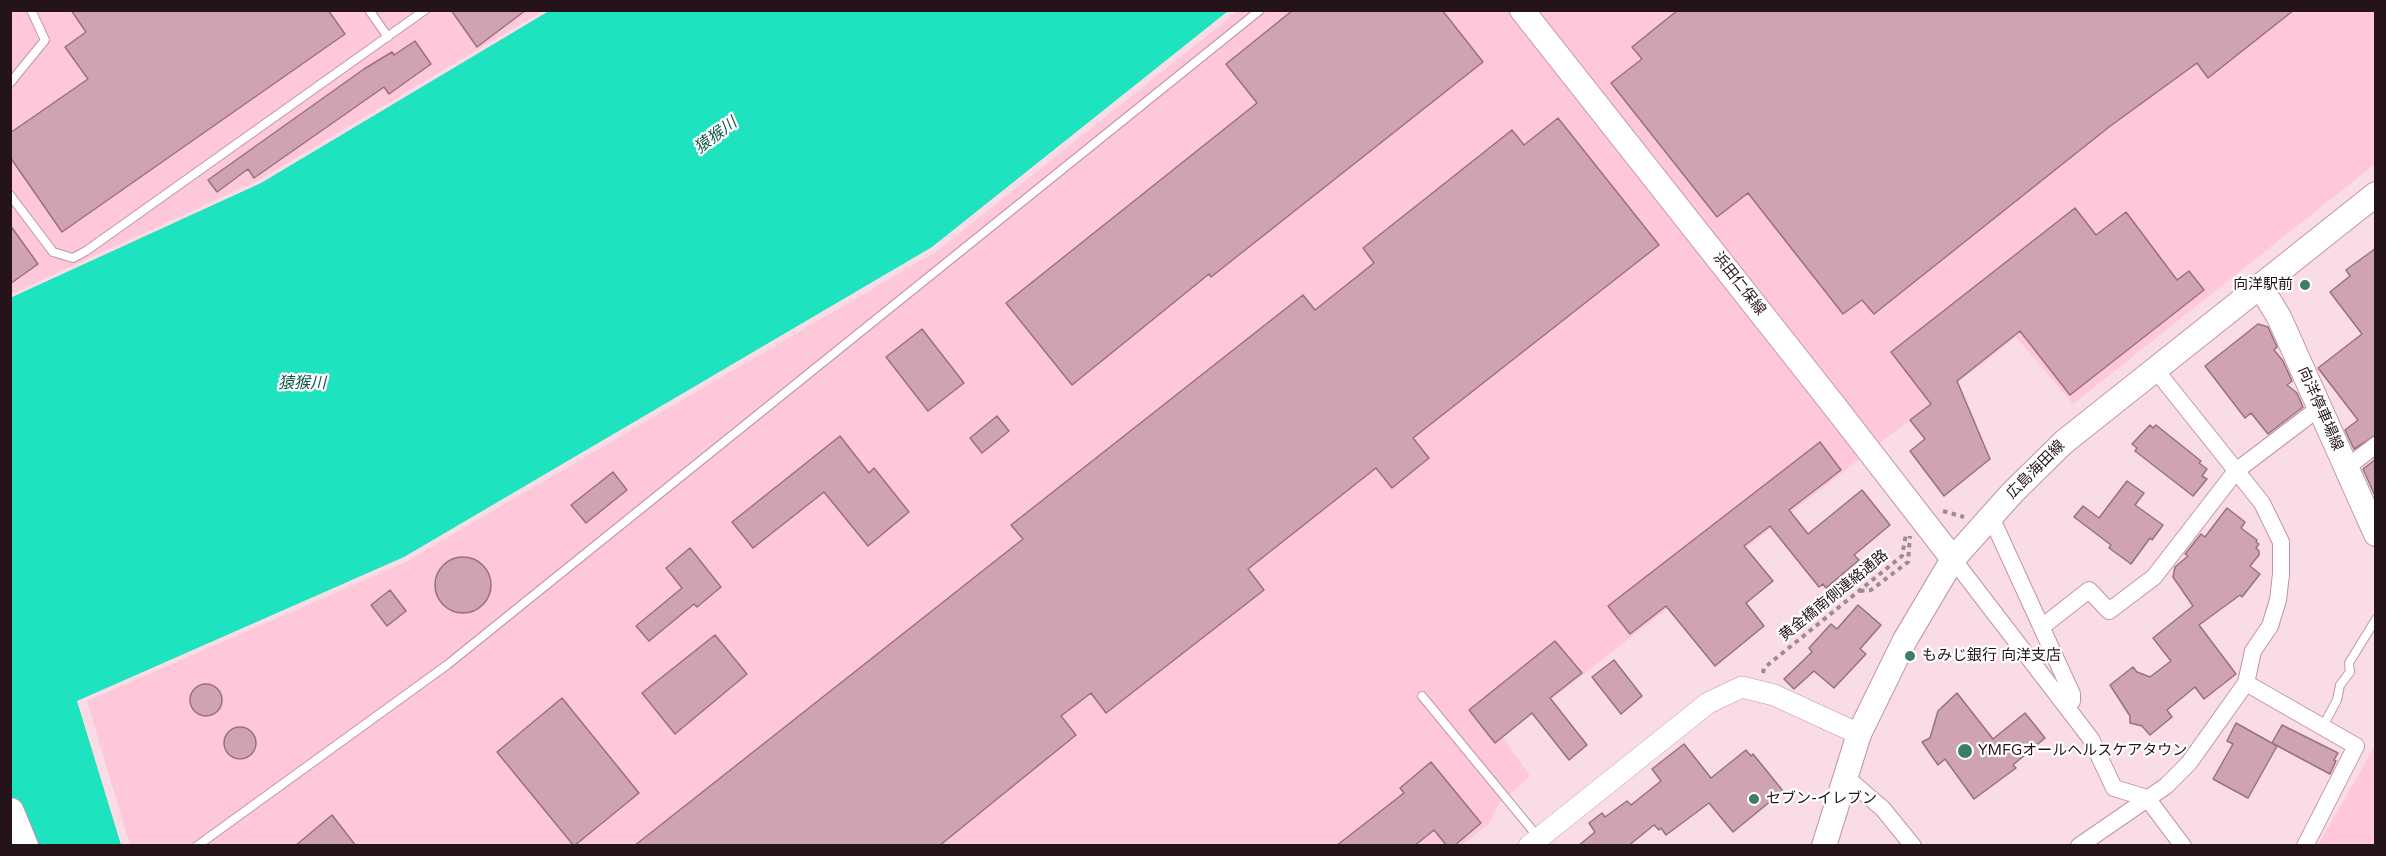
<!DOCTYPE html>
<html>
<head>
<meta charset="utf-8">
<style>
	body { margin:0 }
	#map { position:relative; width:2386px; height:856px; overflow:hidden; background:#f9dce6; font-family:"Varela Round",sans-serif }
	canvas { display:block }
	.frame { position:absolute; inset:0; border:12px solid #24141a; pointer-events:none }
</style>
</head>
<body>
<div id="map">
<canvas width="2386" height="856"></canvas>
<div class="frame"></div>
</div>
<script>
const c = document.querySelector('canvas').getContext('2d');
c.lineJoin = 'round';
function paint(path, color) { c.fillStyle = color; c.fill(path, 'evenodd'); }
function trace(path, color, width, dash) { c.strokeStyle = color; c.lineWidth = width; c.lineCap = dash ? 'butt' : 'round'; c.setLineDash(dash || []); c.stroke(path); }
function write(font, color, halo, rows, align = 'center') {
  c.font = font + ' "Varela Round","Noto Sans JP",sans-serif'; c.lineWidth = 4.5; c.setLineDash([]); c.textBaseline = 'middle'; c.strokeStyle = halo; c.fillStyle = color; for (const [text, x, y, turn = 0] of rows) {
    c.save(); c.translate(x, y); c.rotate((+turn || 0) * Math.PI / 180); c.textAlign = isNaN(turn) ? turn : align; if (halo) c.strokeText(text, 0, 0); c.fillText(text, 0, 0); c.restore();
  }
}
paint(new Path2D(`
	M10,11H542L259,180L11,294Z
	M1238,11H2375V164L2073,404L2016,337L1503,737L1530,776L1498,805L1489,824L1462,845H130L87,701L404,563L937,251Z
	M2375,746V845H2318Z`), '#fec7da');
paint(new Path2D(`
	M549,11H1228L932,247L404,557L77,701L121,845H11L10,298L261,183Z`), '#1de3bf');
const building = new Path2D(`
	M71,10H328L345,34L62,232L10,157V133L88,79L65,47L86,32Z
	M451,10H526L477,47Z
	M1293,10H1442L1483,62L1211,277L1209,274L1072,385L1006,303L1257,103L1226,64Z
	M1678,10H2294L2208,78L2197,63L2109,127L1874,314L1862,300L1843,314L1748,193L1717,217L1611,83L1642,59L1632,47Z
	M415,41L431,64L389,94L384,87L254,178L248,169L217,192L208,180L364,69L392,52L394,55Z
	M1558,118L1659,245L1413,438L1429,458L1392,488L1376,468L1248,569L1264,590L1106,713L1091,693L1061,716L1076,735L939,846H634L1023,539L1011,525L1303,295L1315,310L1374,263L1363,248L1512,130L1524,145Z
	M2075,208L2096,235L2126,212L2177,280L2189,271L2204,290L2070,395L2020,331L1957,381L1990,459L1944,496L1910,451L1925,439L1910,420L1931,404L1891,352Z
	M10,225L38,264L10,284Z
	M2376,248V435L2354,449L2345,430L2358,420L2318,368L2362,334L2330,292L2350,276L2346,270Z
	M2258,324L2268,327L2277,347L2274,350L2283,361L2292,381L2287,385L2297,393L2303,407L2268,434L2251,413L2245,418L2205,366Z
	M922,329L964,383L928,411L886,357Z
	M997,416L1009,431L982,453L970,438Z
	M2150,425L2153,428L2156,425L2201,461L2199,463L2207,469L2202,476L2207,479L2193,496L2135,451L2137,448L2132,444Z
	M840,436L869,473L874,468L909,512L868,546L824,492L753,548L732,522Z
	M1820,442L1841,470L1789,510L1808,534L1862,490L1890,525L1854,555L1859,560L1826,588L1823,584L1819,587L1770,526L1744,546L1773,581L1746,603L1764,626L1715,666L1666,606L1630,634L1608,606Z
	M2376,459V498L2363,469Z
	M613,472L627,490L586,523L571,505Z
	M2127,481L2144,493L2135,505L2163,525L2152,540L2150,538L2131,564L2109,548L2111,545L2074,517L2083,506L2099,518Z
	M2227,508L2245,522L2241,528L2257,540L2256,542L2259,544L2256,548L2259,551V555L2250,566L2260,574L2242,597L2240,595L2199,625L2236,674L2204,699L2195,687L2167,710L2172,717L2150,735L2142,726L2130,723V716L2110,685L2133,667L2137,672L2150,677L2171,661L2153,638L2193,606L2173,577L2175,567L2188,556L2185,554L2201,534L2205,537Z
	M690,548L721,587L697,607L694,604L649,641L636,626L682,588L666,568Z
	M435 585a28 28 0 1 1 56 0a28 28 0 1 1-56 0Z
	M390,590L406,611L387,626L371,605Z
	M1858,605L1881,625L1860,649L1866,654L1834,688L1814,671L1794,689L1784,679L1812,652L1809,648L1831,624L1837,629Z
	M715,635L747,674L675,734L642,693Z
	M1555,641L1582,673L1550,698L1587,745L1569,760L1532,713L1495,743L1469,710Z
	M1614,660L1642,696L1621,714L1592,677Z
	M190 700a16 16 0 1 1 32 0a16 16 0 1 1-32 0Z
	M1957,693L1993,739L2025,713L2045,738L2013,765L2016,768L1974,799L1945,759L1938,765L1922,742L1930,738L1938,711Z
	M562,698L639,793L574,846L497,752Z
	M2236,723L2277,746L2248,798L2213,779L2233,744L2227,741Z
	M2282,725L2338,753L2334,760L2336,761L2330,774L2272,743Z
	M224 743a16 16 0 1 1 32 0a16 16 0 1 1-32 0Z
	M1684,744L1711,778L1746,750L1751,756L1753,754L1783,791L1733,832L1709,803L1666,835L1661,828L1659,830L1654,825L1628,846H1578L1595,832L1589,823L1602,813L1605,817L1627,801L1631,805L1661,781L1652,769Z
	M1431,762L1481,823L1454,846H1447L1434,830L1414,846H1336L1404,793L1400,788Z
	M332,815L356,846H295Z`);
paint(building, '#d0a3b3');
trace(building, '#9a707f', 1.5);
const service = new Path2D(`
	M369,10L388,37
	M10,83L45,40L31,10
	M10,195L53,252L73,258L86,251L425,10
	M1422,696L1538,837
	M2323,726L2337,700L2340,685L2350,672L2349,663L2376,619
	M197,846L447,665L1260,10`);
const minor = new Path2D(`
	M2346,468L2376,445
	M1991,517L2072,694V701L2067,707
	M1953,559L2091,739L2114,788L2147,798L2183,846
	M2043,626L2089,590L2109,611L2154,577L2236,471L2319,408
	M2246,683L2356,746L2305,846
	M1846,777L1883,809L1913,846
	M2079,846L2166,786L2189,763L2246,683L2253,651L2270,626L2278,600L2281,574V542L2262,503L2155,369`);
const tertiary = new Path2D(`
	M1529,846L1708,703L1742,687L1774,695L1859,734`);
const secondary = new Path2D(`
	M1522,10L1832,403L1953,559
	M2260,286L2279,317L2376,534
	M1824,846L1859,734L1905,640L1953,559L2013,492L2064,442L2376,194`);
const trunk = new Path2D(`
	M10,812L24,846`);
trace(service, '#c295a5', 10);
trace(minor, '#c295a5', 18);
trace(tertiary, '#c295a5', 22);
trace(secondary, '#c295a5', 26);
trace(trunk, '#c295a5', 30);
trace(new Path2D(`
	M1943,511L1964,517
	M1860,591L1871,590L1908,562L1910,536
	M1763,673L1764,668L1902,556L1906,534`), '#a18992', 4, [4.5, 4.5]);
trace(service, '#fff', 8);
trace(minor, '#fff', 16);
trace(tertiary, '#fff', 21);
trace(secondary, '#fff', 24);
trace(trunk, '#fff', 28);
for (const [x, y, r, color] of [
	[2305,285,6,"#3b7c6c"],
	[1910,656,6,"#3b7c6c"],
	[1965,751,8,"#3b7c6c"],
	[1754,799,6,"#3b7c6c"]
]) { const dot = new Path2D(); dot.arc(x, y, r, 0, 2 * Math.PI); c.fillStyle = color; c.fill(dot); trace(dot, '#fff', 2); }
write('15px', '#24141a', '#fff', [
	["浜田仁保線",1739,284,52],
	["向洋停車場線",2320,409,66],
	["広島海田線",2036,470,-45],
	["黄金橋南側連絡通路",1834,596,-39]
]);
write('15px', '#24141a', '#fff', [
	["向洋駅前",2293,285,"right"],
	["もみじ銀行 向洋支店",1922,656],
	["YMFGオールヘルスケアタウン",1978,751],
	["セブン-イレブン",1766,799]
], 'left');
write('italic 16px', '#0e5749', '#fff', [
	["猿猴川",716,136,-37],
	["猿猴川",302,384]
]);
</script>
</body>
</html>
